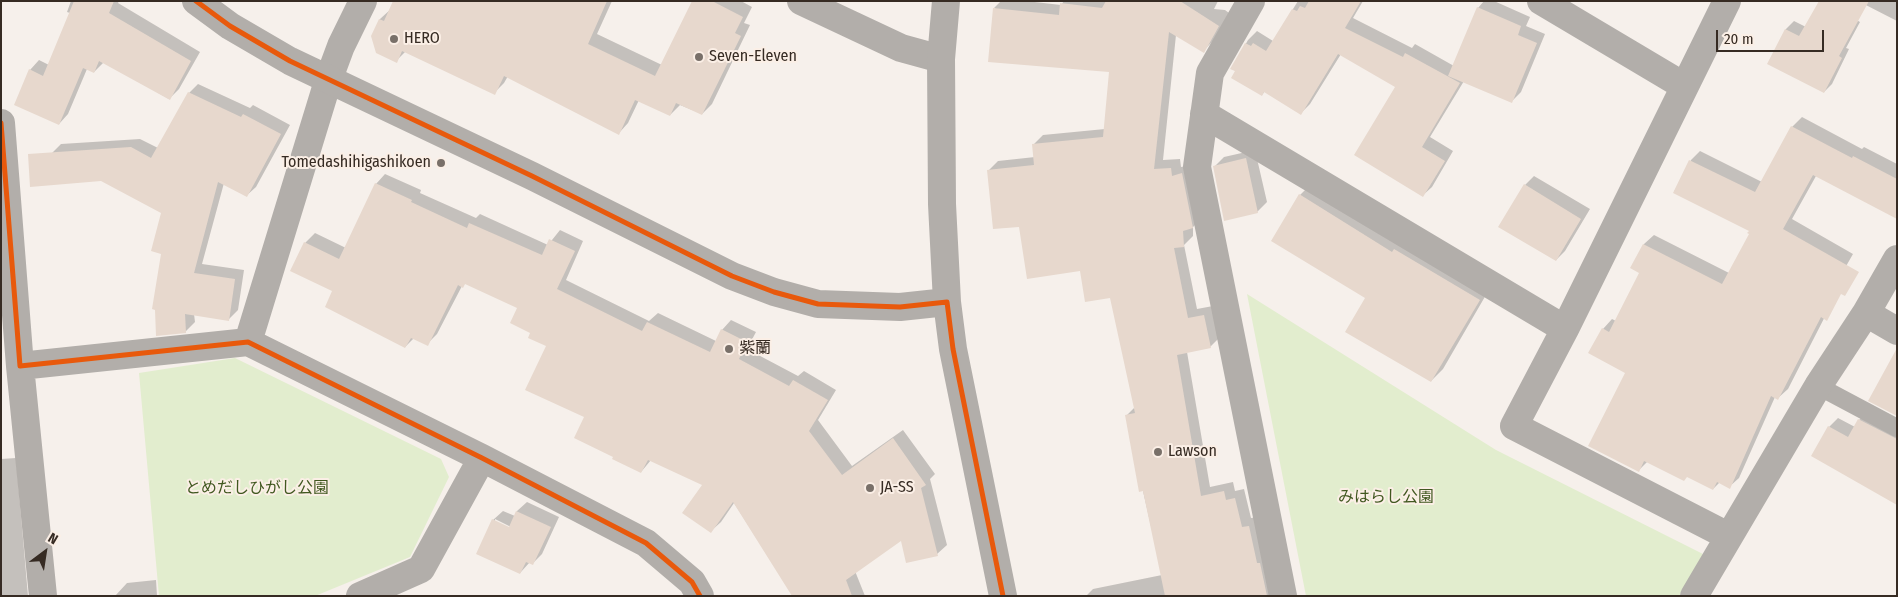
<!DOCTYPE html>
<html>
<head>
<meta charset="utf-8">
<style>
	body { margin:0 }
	#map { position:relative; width:1898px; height:597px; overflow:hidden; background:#f6f0eb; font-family:"Fira Sans Condensed",sans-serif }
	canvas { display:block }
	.frame { position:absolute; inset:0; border:2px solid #362b23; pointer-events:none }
	.north { position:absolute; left:20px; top:527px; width:50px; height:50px; -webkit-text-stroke:4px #fbefe6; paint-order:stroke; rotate:31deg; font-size:14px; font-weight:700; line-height:20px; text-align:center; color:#362b23 }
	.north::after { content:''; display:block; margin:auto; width:18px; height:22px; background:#362b23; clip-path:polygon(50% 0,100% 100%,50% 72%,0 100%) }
	.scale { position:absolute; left:1716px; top:30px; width:108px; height:22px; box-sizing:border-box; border:2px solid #362b23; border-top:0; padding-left:6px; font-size:15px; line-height:18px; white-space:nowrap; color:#362b23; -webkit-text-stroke:4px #fbefe6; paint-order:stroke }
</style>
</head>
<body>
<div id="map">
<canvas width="1898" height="597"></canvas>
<div class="frame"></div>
<div class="north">N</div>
<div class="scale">20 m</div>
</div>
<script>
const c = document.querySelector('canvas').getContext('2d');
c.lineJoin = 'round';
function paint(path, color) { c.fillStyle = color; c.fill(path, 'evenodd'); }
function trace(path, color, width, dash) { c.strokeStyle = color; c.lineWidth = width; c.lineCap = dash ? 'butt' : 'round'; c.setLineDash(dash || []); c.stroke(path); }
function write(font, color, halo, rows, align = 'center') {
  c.font = font + ' "Fira Sans Condensed","Noto Sans JP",sans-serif'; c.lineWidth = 4; c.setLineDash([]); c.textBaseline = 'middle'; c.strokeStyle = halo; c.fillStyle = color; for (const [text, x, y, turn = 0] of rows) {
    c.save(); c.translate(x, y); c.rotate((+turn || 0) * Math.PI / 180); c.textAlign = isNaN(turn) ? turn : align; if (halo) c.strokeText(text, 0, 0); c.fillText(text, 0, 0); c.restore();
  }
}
paint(new Path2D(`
	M1247,294L1496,450L1703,554L1679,596H1306Z
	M235,358L441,459L449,477L410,557L315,596H159L139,373Z`), '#e2edce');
paint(new Path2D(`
	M71,1H119L118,3L200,52L179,89L169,99L104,62L94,72L87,69L68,114L59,124L30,70L39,60L49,65L70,13L67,12Z
	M394,1H612L597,34L662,65L694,1H741L752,7L744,23L750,25L712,104L702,114L680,105L670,115L639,100L628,123L619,133L508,76L504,83L494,93L406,51L396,61L372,36L380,19L391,9Z
	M1001,1H1026L1061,5L1064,1H1218L1214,9L1225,10L1229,13L1213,41L1203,51L1176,35L1163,160L1180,159L1181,167L1192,165L1202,218L1193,227V236L1184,245L1197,309L1213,306L1220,337L1210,347L1187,352L1210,487L1233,482L1235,491L1244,489L1251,518L1258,517L1279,596H1086L1093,589L1162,575L1126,416L1135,407L1111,296L1081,270L1020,225L988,171L998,161L1035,157L1033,145L1043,135L1105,129L1110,71L994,8Z
	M1298,1H1363L1353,18L1412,48L1415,44L1454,66L1478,8L1484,1H1494L1530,17L1526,26L1545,34L1521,92L1512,101L1464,81L1430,137L1453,151L1432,187L1422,196L1397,86L1341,54L1310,104L1301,113L1265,91L1262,95L1232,68L1248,40L1257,31L1273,41Z
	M1858,1H1897V21Z
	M1824,2L1860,22L1846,48L1849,49L1832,84L1824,92L1769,63L1786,29L1794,21L1806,27Z
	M198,84L250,108L253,105L290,125L256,187L246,196L224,183L202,264L244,270L238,310L229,319L194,314L195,322L185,332L162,253L163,212L52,153L61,144L140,139L158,148L189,93Z
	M1802,117L1862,149L1864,147L1897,164V210L1816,176L1792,219L1853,254L1833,289L1838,291L1788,389L1778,398L1775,397L1739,478L1729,487L1720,482L1713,489L1688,476L1648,461L1638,471L1627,372L1603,329L1612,319L1616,321L1641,273L1632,268L1644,244L1654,235L1729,273L1751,234L1750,230L1674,192L1691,160L1700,151L1762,182L1792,127Z
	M1255,150L1267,202L1257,212L1214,167L1224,157Z
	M385,174L421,190L420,193L476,218L480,214L548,245L560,230L583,241L566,280L649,321L658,313L716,341L722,330L731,320L756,332L747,349L798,376L804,371L836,390L818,420L852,466L903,430L935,474L930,479L947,545L937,554L901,539L855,571L865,596H794L734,503L721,522L711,531L704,484L651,460L641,472L586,416L547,345L532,332L518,307L466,283L462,286L437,334L427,344L414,338L405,347L334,291L305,243L315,233L346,248L376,184Z
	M1534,176L1590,209L1565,251L1556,260L1525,185Z
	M1311,184L1490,288L1443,369L1431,381L1300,195Z
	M1868,411L1897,426V503L1829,427L1838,418L1855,427L1859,420Z
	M16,458L28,596H1V459Z
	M527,502L559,517L542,554L533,563L530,562L520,573L493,520L503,511L515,516L517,511ZM495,519L515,529L514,531L495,522Z
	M156,580L157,596H115L127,583Z`), '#0003');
paint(new Path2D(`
	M74,1H114L109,13L191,61L170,100L99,61L94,73L83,68L59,125L14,105L29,69L43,76Z
	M393,1H607L588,44L655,76L692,1H712L743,17L735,33L741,36L702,115L676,103L670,116L635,100L619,135L504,76L495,95L402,51L397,63L376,53L371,36L379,19L384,21Z
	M1106,1H1180L1219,26L1204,53L1169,32L1154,169L1171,168L1172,176L1182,173L1193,228L1183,231L1184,247L1174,248L1188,318L1204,315L1211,348L1177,355L1201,496L1224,491L1226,500L1235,498L1242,527L1249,526L1257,563H1260L1267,596H1165L1143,491L1139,492L1125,415L1135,413L1110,298L1085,302L1080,271L1027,279L1019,227L993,229L987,170L1034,165L1032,144L1103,137L1109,72L988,62L993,8L1059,15L1060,3L1102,8Z
	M1309,1H1361L1345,28L1403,57L1405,53L1460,83L1422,147L1445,161L1423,197L1354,155L1395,87L1338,54L1301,115L1264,92L1262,96L1231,78L1235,71L1230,69L1245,43L1251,46L1253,43L1266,51L1292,9L1297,11L1300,6L1305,8Z
	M1819,1H1869L1839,56L1842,58L1824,93L1767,64L1785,29L1799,36Z
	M1477,7L1521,26L1518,35L1537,43L1512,103L1448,76Z
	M188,92L241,117L243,114L281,134L247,197L218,182L194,273L235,279L229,321L185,314L186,333L156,336L155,310L152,309L161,254L151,251L161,213L101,181L30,187L28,154L131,147L151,158Z
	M1791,126L1852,158L1853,156L1897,179V219L1813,175L1783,229L1859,272L1845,296L1841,294L1827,321L1821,317L1778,400L1771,396L1730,489L1717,482L1713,490L1687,477L1684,481L1644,461L1639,472L1588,446L1625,373L1588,353L1602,328L1609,332L1639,273L1630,268L1643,244L1722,284L1749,234L1747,233L1749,231L1673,193L1689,160L1755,192Z
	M1246,158L1258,213L1224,221L1213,166Z
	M375,183L412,200L411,202L467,228L469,223L542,255L549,239L575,251L557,289L642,331L647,322L710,352L721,329L747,342L739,359L789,386L793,380L828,400L809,431L842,475L893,438L926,485L921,488L938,556L906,563L901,541L846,580L852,596H792L733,502L711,533L682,513L702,485L648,460L641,473L612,459L613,457L574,438L584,417L525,390L546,346L528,338L530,333L510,323L517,308L465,284L463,288L458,285L428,346L411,338L405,348L325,307L332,291L290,271L304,242L339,259Z
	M1524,184L1581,219L1556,261L1498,227Z
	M1299,194L1392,252L1394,249L1480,300L1431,382L1345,332L1365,298L1271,241Z
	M1897,348V416L1868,401Z
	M1858,419L1897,439V505L1811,456L1828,426L1848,437Z
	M516,511L551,527L533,565L526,562L520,574L476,554L492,519L509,527Z`), '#e7d8cd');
trace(new Path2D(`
	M1818,386L1897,428`), '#b2aeaa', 18);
trace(new Path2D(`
	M801,1L901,48L941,59
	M1251,1L1210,73L1197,167L1283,596
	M1541,1L1684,86
	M1727,1L1565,329L1514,426L1728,536
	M1204,114L1565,329
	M1,123L20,366L248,342L482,458L646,543L692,582L700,596
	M1866,313L1897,331
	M248,342L328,81L341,46L363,1
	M20,366L43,596
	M360,596L421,569L482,458
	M1694,596L1818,386L1866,313L1897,259`), '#b2aeaa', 28);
trace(new Path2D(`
	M196,1L230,26L290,61L532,176L732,276L774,292L818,304L900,307L947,302
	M946,1L941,59L942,204L947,302L953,349L1003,596`), '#b2aeaa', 28);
trace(new Path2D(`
	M196,1L230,26L290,61L532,176L732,276L774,292L818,304L900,307L947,302L953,349L1003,596
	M1,123L20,366L248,342L482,458L646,543L692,582L700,596`), '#e8590c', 5);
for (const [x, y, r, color] of [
	[394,39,5,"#797069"],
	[699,57,5,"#797069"],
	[441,163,5,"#797069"],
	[729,349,5,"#797069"],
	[1158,452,5,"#797069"],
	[870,488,5,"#797069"]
]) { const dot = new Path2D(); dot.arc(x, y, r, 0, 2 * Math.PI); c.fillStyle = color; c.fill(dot); trace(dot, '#fbefe6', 2); }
write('16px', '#362b23', '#fbefe6', [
	["HERO",404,39],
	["Seven-Eleven",709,57],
	["Tomedashihigashikoen",431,163,"right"],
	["紫蘭",739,349],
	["Lawson",1168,452],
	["JA-SS",880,488]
], 'left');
write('16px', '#415820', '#fbefe6', [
	["とめだしひがし公園",257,489],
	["みはらし公園",1386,498]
]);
</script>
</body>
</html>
